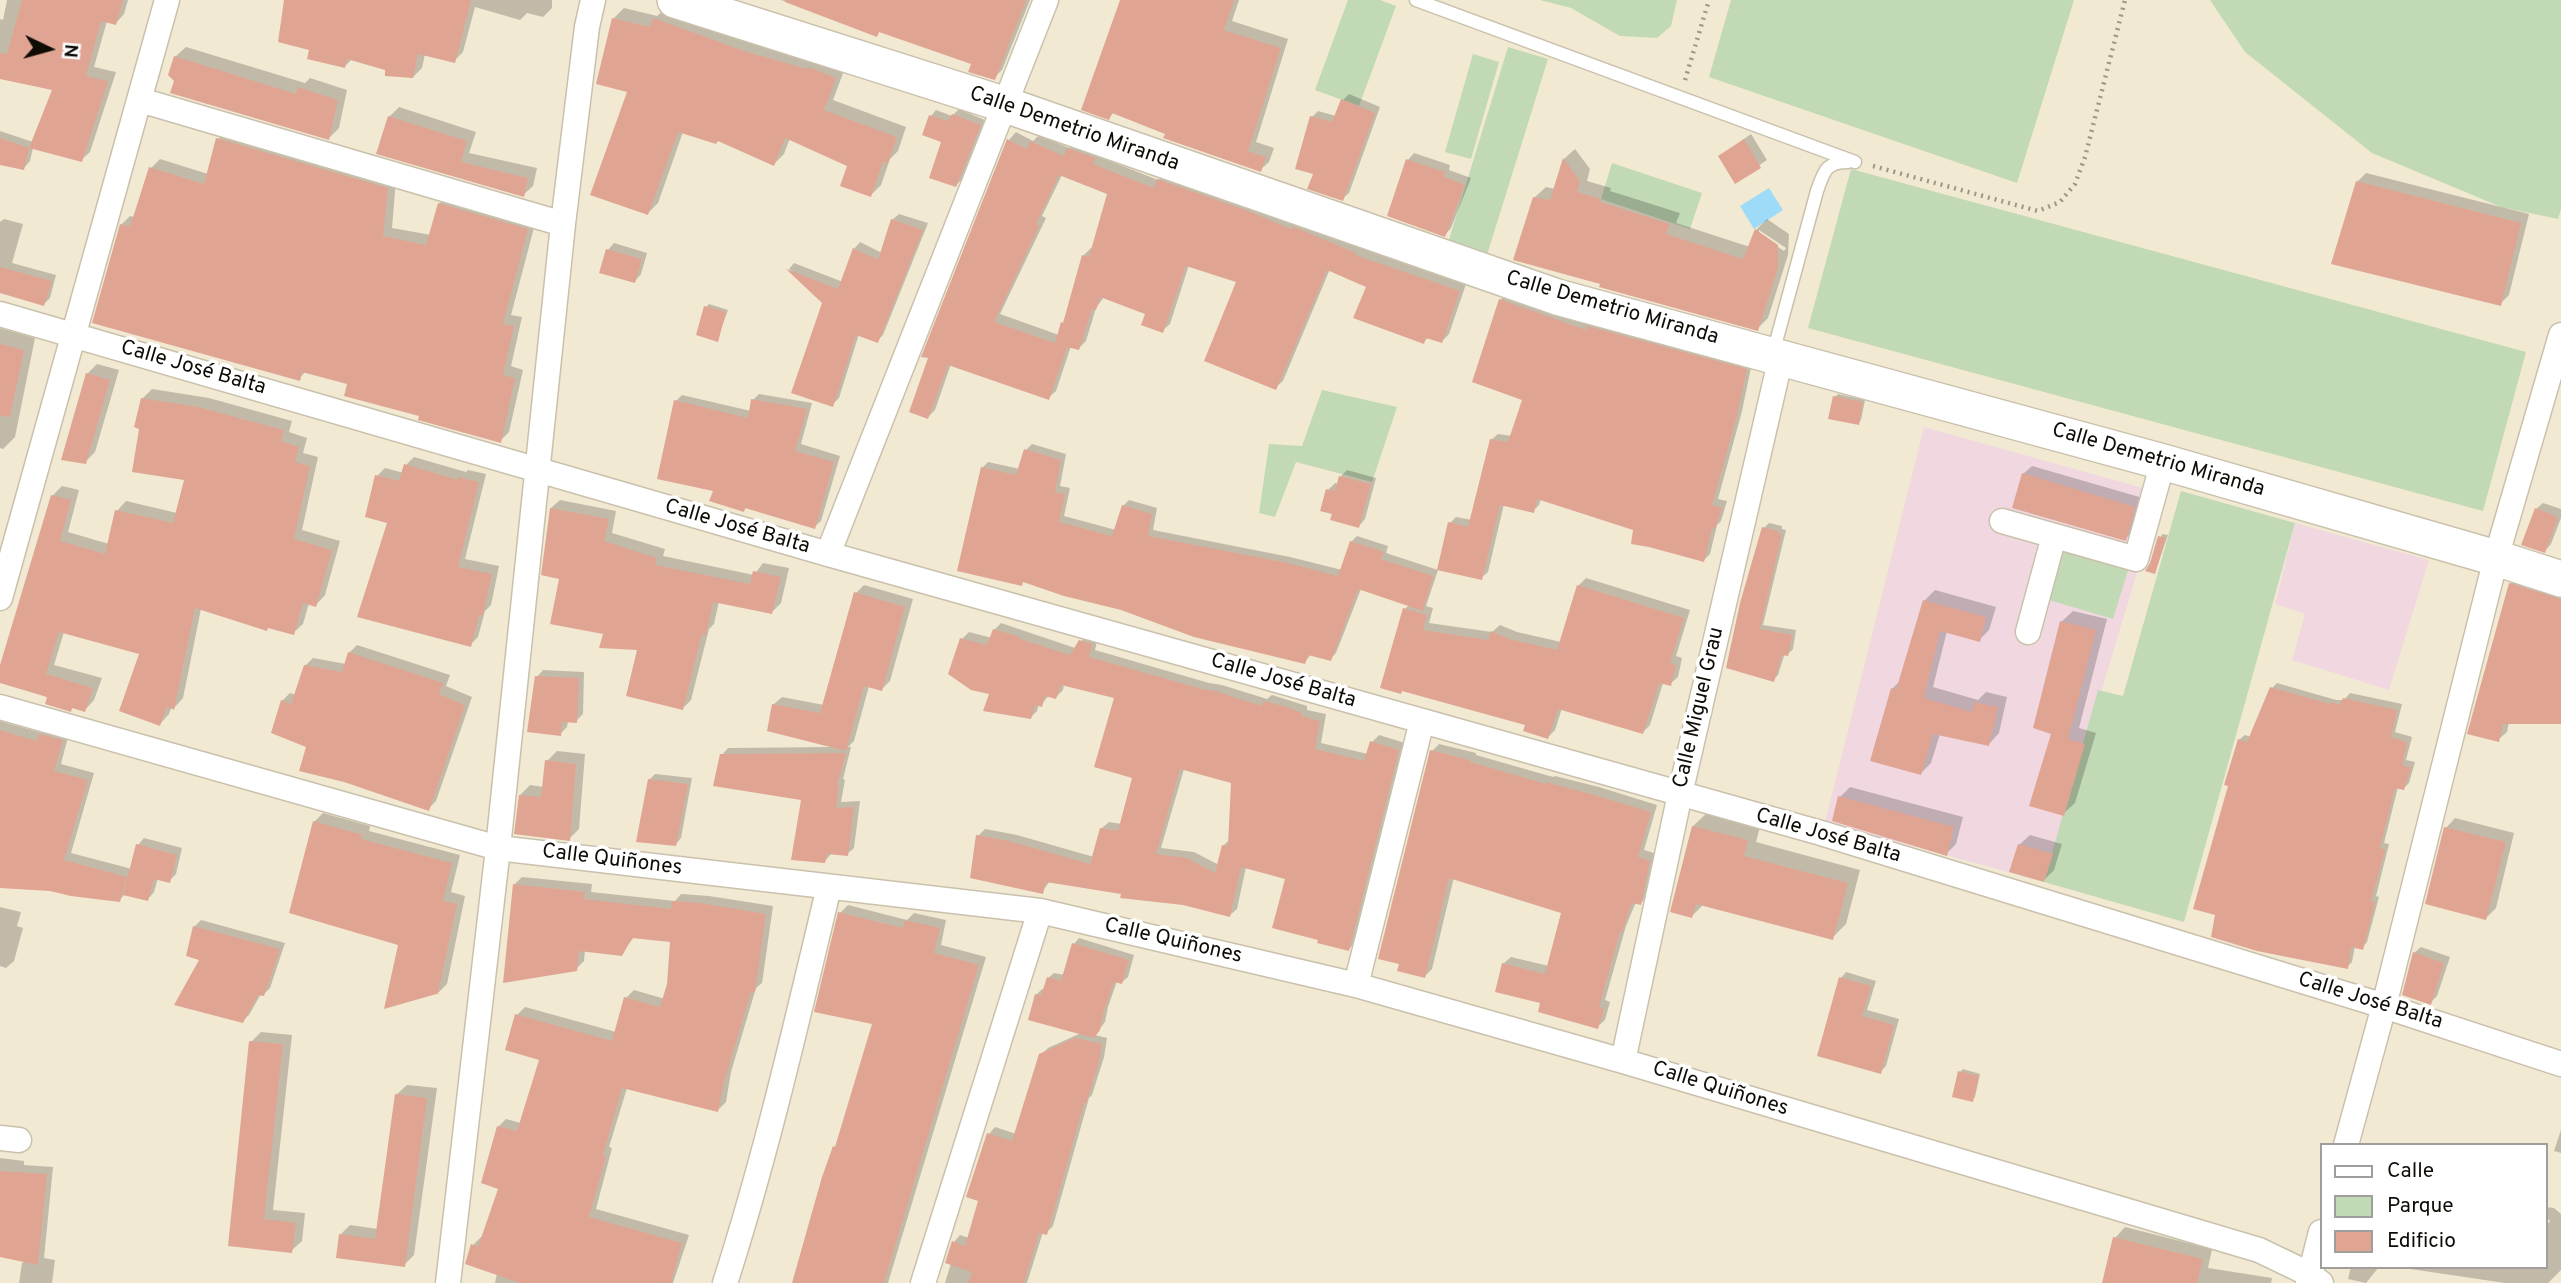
<!DOCTYPE html>
<html>
<head>
<meta charset="utf-8">
<style>
	body { margin:0 }
	#map { position:relative; width:2561px; height:1283px; overflow:hidden; background:#f2e9d3; font-family:Overpass,sans-serif }
	canvas { display:block }
	.legend { position:absolute; left:2320px; top:1143px; width:228px; height:126px; box-sizing:border-box; background:#fff; border:2px solid #9f9e9b; margin:0; padding:9px 12px; list-style:none; font-size:21px; color:#0f0c06 }
	.legend li { display:flex; align-items:center; gap:14px; height:35px }
	.legend b { width:35px; border:2px solid #9f9e9b }
	.north { position:absolute; left:14px; top:14px; width:70px; height:70px; -webkit-text-stroke:5px #fff; paint-order:stroke; rotate:95deg; font-size:19px; font-weight:700; line-height:28px; text-align:center; color:#0f0c06 }
	.north::after { content:''; display:block; margin:auto; width:24px; height:32px; background:#0f0c06; clip-path:polygon(50% 0,100% 100%,50% 72%,0 100%) }
</style>
</head>
<body>
<div id="map">
<canvas width="2561" height="1283"></canvas>
<ul class="legend">
<li><b style="height:9px;background:#fff"></b>Calle</li>
<li><b style="height:19px;background:#c2d9b5"></b>Parque</li>
<li><b style="height:19px;background:#e0a493"></b>Edificio</li>
</ul>
<div class="north">N</div>
</div>
<script>
const c = document.querySelector('canvas').getContext('2d');
c.lineJoin = 'round';
function paint(path, color) { c.fillStyle = color; c.fill(path, 'evenodd'); }
function trace(path, color, width, dash) { c.strokeStyle = color; c.lineWidth = width; c.lineCap = dash ? 'butt' : 'round'; c.setLineDash(dash || []); c.stroke(path); }
function write(font, color, halo, rows, align = 'center') {
  c.font = font + ' Overpass,sans-serif'; c.lineWidth = 7; c.setLineDash([]); c.textBaseline = 'middle'; c.strokeStyle = halo; c.fillStyle = color; for (const [text, x, y, turn = 0] of rows) {
    c.save(); c.translate(x, y); c.rotate((+turn || 0) * Math.PI / 180); c.textAlign = isNaN(turn) ? turn : align; if (halo) c.strokeText(text, 0, 0); c.fillText(text, 0, 0); c.restore();
  }
}
paint(new Path2D(`
	M1924,427L2161,493L2044,882L1825,822Z
	M2295,523L2429,560L2389,690L2292,660L2305,614L2275,604Z`), '#f1d8e0');
paint(new Path2D(`
	M1348,0H1380L1396,6L1359,106L1315,90Z
	M1540,0H1677L1671,26L1657,38L1620,36L1571,8Z
	M1731,0H2074L2017,183L1709,77Z
	M2210,0H2561V209L2558,219L2501,207L2372,153L2245,52Z
	M1508,47L1548,59L1487,255L1448,243Z
	M1473,54L1499,62L1471,159L1445,152Z
	M1612,163L1702,193L1690,229L1601,199Z
	M1851,169L2526,352L2483,511L1808,328Z
	M1322,390L1397,407L1372,482L1296,462L1275,517L1259,513L1269,444L1302,446Z
	M2181,491L2295,523L2184,922L2044,882L2098,690L2123,696Z
	M2057,540L2131,561L2113,619L2042,598Z`), '#c2d9b5');
paint(new Path2D(`
	M1769,188L1783,210L1754,229L1740,206Z`), '#9ddbf9');
paint(new Path2D(`
	M7,0H128L124,14L116,23L107,21L94,67L116,72L90,152L81,160L33,148L30,161L24,168L0,163V131L33,142L54,89L0,77V19L3,20Z
	M319,0H552V8L543,17L527,13L520,20L475,7L463,52L454,61L425,54L422,68L413,77L352,59L345,66Z
	M781,0H1030L1002,70L994,78L973,63L880,31L877,35Z
	M1122,0H1239L1232,21L1288,39L1256,142L1274,148L1269,162L1260,170L1114,112L1109,118Z
	M624,8L657,16L665,9L845,68L833,100L906,127L898,151L890,159L881,185L871,195L849,166L790,138L784,154L774,164L719,139L683,132L658,203L648,213L629,91L614,18Z
	M186,47L305,83L310,78L347,90L339,128L329,138L176,80L175,57Z
	M1349,94L1380,107L1349,193L1342,199L1316,173L1312,117L1318,111L1336,116L1343,100Z
	M399,107L476,132L469,153L537,168L533,186L523,195L378,152L389,117Z
	M959,109L985,120L962,179L956,185L943,141L931,116L936,110L952,116Z
	M227,130L396,179L392,228L431,235L439,204L448,195L536,220L511,315L522,317L511,366L523,370L509,432L500,441L421,415L349,383L306,371L299,379L121,225L130,216L135,217L151,168L160,159L208,174L218,139Z
	M1016,132L1033,141L1039,135L1069,148L1076,141L1102,150L1100,157L1158,180L1166,173L1362,245L1361,248L1466,284L1449,334L1442,341L1429,337L1423,342L1369,286L1330,269L1283,381L1275,388L1238,281L1189,265L1170,324L1162,331L1147,313L1104,297L1096,308L1086,341L1079,348L1071,346L1056,391L1048,398L951,364L935,410L928,417L930,357L924,356L1009,140ZM1062,175L1109,193L1093,249L1091,248L1083,256L1066,319L1059,335L1000,314L1046,218L1042,216Z
	M1751,134L1767,160L1736,181L1720,156Z
	M1575,149L1590,169L1587,181L1611,188L1610,191L1680,213L1676,223L1750,247L1756,230L1767,219L1789,234L1788,255L1768,318L1757,329L1602,283L1534,198L1546,187L1556,189L1564,159ZM1759,230L1786,248L1784,251L1759,234Z
	M1414,153L1450,165L1449,170L1471,178L1451,228L1445,235L1408,160Z
	M2366,173L2529,214L2509,295L2500,304L2357,182Z
	M899,214L928,223L883,335L877,341L859,334L839,398L832,405L824,303L789,269L794,263L843,282L854,249L860,242L882,253L892,220Z
	M4,219L23,224L12,263L56,275L50,298L44,304L0,292V222Z
	M614,243L647,253L641,274L635,281L608,250Z
	M1507,294L1752,363L1742,411L1718,499L1727,501L1721,521L1717,525L1710,554L1703,561L1635,529L1541,499L1539,505L1533,511L1504,504L1488,572L1481,578L1450,523L1456,517L1472,520L1491,440L1498,434L1512,436L1524,399L1500,300Z
	M709,304L728,310L717,340L706,307Z
	M0,328L35,338L15,437L3,449L0,448Z
	M97,364L119,370L95,452L85,462L87,374Z
	M152,389L209,398L292,421L289,432L307,438L303,453L318,457L302,530L340,541L325,595L316,605L309,603L303,624L293,633L201,609L183,698L174,708L172,706L169,714L160,724L141,653L64,632L54,665L102,678L94,700L85,710L0,681V671L52,496L62,486L79,490L68,532L109,544L117,511L126,501L177,513L186,479L142,399Z
	M759,394L812,403L801,444L840,456L821,521L814,527L747,507L744,510L715,490L676,401L682,395L751,411L753,400Z
	M1838,394L1865,400L1861,420L1858,423L1835,397Z
	M1032,444L1066,454L1060,486L1070,488L1064,516L1116,530L1123,506L1129,500L1157,508L1153,530L1290,557L1342,570L1351,542L1357,536L1388,546L1386,553L1438,570L1426,606L1433,608L1429,623L1492,632L1500,625L1517,632L1561,642L1579,585L1586,578L1690,610L1676,656L1682,658L1678,677L1670,684L1663,683L1650,725L1643,732L1562,708L1555,730L1548,737L1527,723L1402,690L1405,609L1409,605L1361,589L1336,653L1330,659L1311,654L1305,662L1024,581L1021,584L982,468L988,462L1020,469L1026,450Z
	M414,457L466,472L468,470L486,474L465,559L499,566L491,605L485,611L478,637L470,645L389,521L377,476L385,468L404,473L406,465Z
	M2032,466L2143,498L2134,530L2125,539L2023,474Z
	M1347,470L1376,478L1365,519L1359,526L1334,513L1328,490L1335,483L1339,484L1341,476Z
	M560,500L616,511L612,533L665,549L663,556L754,575L763,563L789,568L781,603L772,612L719,601L714,624L709,629L691,700L682,709L640,648L605,633L561,577L551,508Z
	M2543,503L2561,509V518L2551,544L2545,551L2536,509Z
	M1769,523L1782,526V529L1786,530L1763,625L1796,630L1793,649L1788,654L1785,653L1778,675L1773,680L1742,604L1764,528Z
	M2162,534L2168,535L2155,572L2152,564Z
	M2519,576L2561,589V722H2509L2507,732L2498,740L2510,584Z
	M864,585L913,599L890,681L882,689L869,686L854,741L848,747H851L843,779L845,780L841,802L860,801L854,848L847,854H831L825,861L803,799L722,755L728,748L832,747L773,705L782,697L824,705L856,593Z
	M1935,590L1996,607L1989,630L1979,640L1947,631L1933,687L1978,700L1986,692L2007,697L1999,733L1989,744L1940,734L1931,763L1921,773L1892,689L1900,681L1924,601Z
	M2073,611L2107,619L2079,728L2096,733L2075,803L2063,814L2053,733L2061,622Z
	M1001,623L1075,648L1088,634L1098,637L1095,650L1209,683L1222,685L1267,699L1272,695L1307,706V710L1326,714L1321,743L1368,754L1372,742L1379,735L1405,743L1356,942L1349,949L1288,878L1246,867L1237,909L1230,915L1184,903L1050,881L1042,892L978,836L985,829L1017,835L1094,857L1102,828L1109,822L1122,824L1134,777L1117,697L1064,684L1063,690L1056,697L1049,695L1041,705L1039,704L1037,711L1030,718L992,693L962,639L969,632L992,638L994,630ZM1184,769L1233,782L1230,839L1223,846L1219,865L1194,852L1161,848Z
	M357,645L450,675L446,686L472,697L436,801L428,809L308,746L282,701L290,693L296,695L305,666L313,658L346,664L349,653Z
	M543,670L584,672L583,714L576,721H568L567,727L560,734L537,677Z
	M2277,683L2336,700H2344L2350,693L2402,704L2395,732L2412,737L2406,760L2415,762L2409,783L2404,788L2398,787L2384,843L2389,844L2376,896L2379,897L2367,942L2362,948L2355,946L2352,962L2347,967L2230,785L2239,740L2245,735L2251,737L2272,688Z
	M0,721L42,733L48,727L69,733L61,764L94,773L71,853L132,869L138,845L144,838L182,848L176,874L169,881L158,878L154,892L148,899L126,893L119,900L50,889L0,886Z
	M1439,744L1476,753V755L1553,777L1555,776L1599,787L1657,805L1644,850L1657,854L1648,896L1641,903L1636,902L1626,926L1605,1000L1610,1002L1605,1020L1597,1027L1542,1002L1503,964L1511,957L1549,966L1563,912L1454,877L1432,969L1425,976L1432,751Z
	M557,751L585,754L579,829L569,839L520,795L530,785L544,787L547,761Z
	M655,774L692,778L681,838L676,844L649,780Z
	M1850,787L1963,817L1956,844L1946,854L1840,797Z
	M323,813L370,826L369,831L460,855L451,892L465,896L447,984L439,992L386,1006L400,944L314,822Z
	M1707,813L1760,827L1756,842L1860,870L1846,924L1832,938L1704,904L1692,916L1693,826Z
	M2455,818L2514,833L2496,908L2486,918L2446,828Z
	M2030,835L2062,844L2054,870L2044,880L2019,845Z
	M522,877L592,884L591,892L675,901L681,894L709,896L773,906L762,983L756,988L731,1072L726,1102L718,1110L627,1088L609,1147L612,1148L596,1209L689,1235L673,1283H495L497,1273L473,1245L481,1237L483,1238L500,1188L498,1127L506,1119L521,1123L541,1058L517,1015L525,1007L616,1032L626,998L634,990L665,999L669,984L671,941L635,936L621,954L585,950L584,961L576,969L514,885Z
	M848,905L907,920L914,913L946,920L941,945L986,957L888,1283H793L874,1023L840,913Z
	M0,907L21,912L17,926L23,928L14,961L6,968L0,966Z
	M201,920L285,943L270,988L264,994H261L249,1015L242,1021L202,959L194,927Z
	M1079,938L1134,955L1128,977L1122,982L1117,981L1108,1007L1105,1022L1095,1035L1107,1038L1104,1057L1092,1095L1089,1098L1053,1226L1046,1233L1043,1232L1027,1283H945L951,1263L954,1242L960,1235L969,1238L980,1200L989,1134L995,1127L1016,1134L1041,1055L1048,1048L1081,1033L1036,995L1042,989L1045,990L1048,978L1054,973L1065,975L1074,944Z
	M2421,947L2450,957L2437,996L2430,1003L2414,953Z
	M1846,972L1876,981L1867,1010L1899,1019L1886,1066L1880,1072L1841,978Z
	M261,1032L292,1035L273,1210L305,1213L302,1241L291,1251L230,1244L251,1042Z
	M1963,1069L1980,1074L1975,1097L1972,1100L1960,1072Z
	M407,1085L437,1088L414,1255L404,1265L340,1235L350,1225L378,1229L396,1095Z
	M2561,1130V1153L2554,1151Z
	M0,1158L24,1161V1165L53,1167L44,1258L55,1260L52,1283H19L22,1263L25,1261L0,1255Z
	M2545,1207L2554,1208L2561,1214V1270L2548,1283H2505L2397,1267H2545V1223H2549L2550,1220L2545,1219Z
	M2125,1227L2212,1249L2208,1268L2272,1278L2271,1283H2103L2115,1238Z
	M2351,1267H2379L2366,1283L2348,1279Z`), '#0003');
paint(new Path2D(`
	M22,0H123L116,25L101,21L86,76L108,81L82,162L29,148L52,90L0,79V53L7,54Z
	M284,0H471L455,63L418,54L413,78L385,76V70L347,59L345,68L307,59L309,50L278,42Z
	M786,0H1026L995,80L968,72L971,64L879,32L877,37L785,2Z
	M1120,0H1234L1224,30L1281,48L1248,151L1266,157L1261,172L1163,138L1165,134L1112,113L1109,120L1081,110Z
	M612,18L650,27L653,18L747,52L807,69L808,67L836,78L824,110L897,137L888,163L883,162L871,197L840,186L847,166L785,138L774,166L718,141L716,144L678,132L648,215L590,195L627,92L596,84Z
	M174,56L296,94L298,87L338,100L329,140L170,93L174,81L168,75Z
	M1341,99L1375,113L1343,201L1307,189L1313,174L1295,169L1310,116L1332,122Z
	M952,114L981,125L956,187L929,178L941,142L922,135L929,115L948,121Z
	M388,116L467,141L461,162L528,178L524,197L376,154Z
	M0,138L29,148L24,170L0,165Z
	M216,138L388,188L383,236L426,245L438,203L528,229L503,324L514,326L503,375L515,378L501,443L418,420L419,416L344,396L347,384L302,372L300,381L92,323L120,224L130,227L149,167L204,184Z
	M1007,139L1027,149L1030,141L1064,156L1067,148L1096,158L1093,164L1154,188L1157,179L1248,211L1291,229L1294,227L1356,253L1355,255L1460,291L1442,343L1426,338L1424,344L1353,318L1366,287L1327,270L1276,390L1204,361L1236,282L1186,266L1163,333L1141,325L1145,314L1100,297L1096,310L1092,309L1079,350L1056,344L1067,347L1049,400L948,365L928,419L909,412L928,358L921,357ZM1059,175L1107,194L1089,257L1082,255L1063,323L1061,322L1055,343L994,322L1039,226L1036,224Z
	M1744,139L1761,168L1735,184L1718,156Z
	M1563,158L1580,181L1577,192L1601,199L1600,202L1670,224L1666,234L1743,259L1755,229L1778,245V268L1758,331L1599,287L1600,284L1513,260L1533,197L1550,200Z
	M1406,159L1445,172L1443,176L1465,185L1445,237L1387,216Z
	M2356,181L2521,223L2501,306L2331,264Z
	M891,219L923,230L878,343L856,335L833,407L791,393L822,303L786,269L838,289L853,248L878,260Z
	M606,249L642,259L635,283L599,273Z
	M0,267L52,281L44,306L0,293Z
	M1499,299L1586,330L1587,326L1747,369L1736,419L1712,505L1722,508L1715,529L1712,528L1704,562L1649,547L1631,544L1633,530L1537,499L1534,513L1500,505L1482,580L1437,570L1448,522L1468,527L1490,439L1508,442L1522,400L1472,382Z
	M704,306L726,312L718,342L696,335Z
	M0,344L24,350L10,417L0,416Z
	M86,373L110,380L86,464L61,460Z
	M1833,396L1863,402L1859,425L1828,419Z
	M141,398L198,407L284,430L281,441L299,447L295,462L310,466L294,539L332,550L316,607L303,603L294,635L268,628L267,631L195,608L174,710L167,706L160,726L119,711L139,654L59,632L46,674L93,688L85,712L72,708L71,712L45,704L47,697L0,683V665L51,495L71,500L60,541L105,554L115,510L173,523L184,480L132,472L139,429L134,427Z
	M751,399L807,409L795,451L834,462L815,529L745,508L744,512L709,501L713,491L657,479L674,400L748,418Z
	M1024,449L1061,460L1055,492L1065,494L1059,522L1112,536L1122,505L1152,514L1148,536L1283,562L1338,576L1350,541L1384,552L1381,559L1433,576L1423,611L1358,589L1331,661L1308,655L1305,664L1194,637L1121,610L1064,596L1023,582L1022,586L957,571L981,467L1016,475Z
	M404,464L458,480V477L479,482L458,567L492,574L483,615H479L471,647L357,617L387,523L365,517L375,475L399,481Z
	M2022,473L2135,507L2126,541L2012,508Z
	M1339,476L1371,484L1359,528L1330,520L1332,514L1320,511L1326,489L1335,491Z
	M550,508L609,519L604,541L657,558L655,565L750,584L753,571L781,577L772,614L713,602L706,635L702,634L683,710L626,696L637,650L599,648L603,634L550,624L559,579L541,575Z
	M2535,508L2558,517L2545,553L2521,545Z
	M1762,527L1778,531V534H1782L1760,629L1792,635L1788,656L1782,655L1774,682L1726,668L1740,603Z
	M2158,536L2166,538L2155,574L2145,571L2150,563Z
	M2509,583L2561,599V724H2503L2499,742L2467,734Z
	M1577,585L1684,618L1670,663L1676,665L1671,686L1659,683L1643,734L1558,709L1548,739L1523,731L1525,725L1402,691L1401,694L1380,688L1403,608L1427,615L1423,630L1488,640L1491,631L1509,639L1557,650Z
	M854,592L905,607L882,691L864,686L846,751L767,731L772,704L820,713Z
	M1923,600L1986,617L1980,642L1940,631L1924,698L1972,712L1974,702L1998,707L1989,746L1933,734L1921,775L1870,761L1891,688L1896,690Z
	M2060,621L2096,630L2068,739L2085,744L2064,816L2029,806L2051,734L2033,728Z
	M993,629L1020,637V639L1070,655L1079,640L1092,644L1089,657L1202,689L1215,691L1262,706L1263,701L1287,707L1302,713L1301,716L1320,721L1315,749L1364,761L1370,741L1399,750L1349,951L1317,943L1318,940L1272,928L1285,879L1241,867L1230,917L1183,905L1120,898L1121,894L1046,882L1043,894L970,878L976,835L1009,841L1090,864L1100,828L1118,831L1132,778L1094,767L1114,698L1061,685L1056,699L1045,696L1042,707L1035,705L1031,719L983,711L989,694L971,690L948,674L960,638L987,645ZM1180,769L1231,783L1228,846L1222,845L1215,873L1187,858L1156,854Z
	M348,652L443,683L439,694L465,705L429,811L344,782L299,771L306,747L271,733L281,700L291,704L304,665L342,672Z
	M535,676L579,678L577,723L562,722L561,736L527,732Z
	M2270,687L2330,704L2331,702L2340,705L2343,698L2397,710L2391,737L2407,742L2402,765L2411,768L2404,790L2395,788L2380,848L2385,850L2371,901L2375,902L2363,950L2351,947L2348,969L2257,951L2211,937L2215,915L2193,909L2228,786L2224,785L2238,739L2247,742Z
	M0,730L37,741L39,734L63,740L54,771L88,780L64,860L127,877L120,902L71,896L50,891L0,888Z
	M1430,750L1470,760V762L1546,784V782L1591,794L1651,812L1638,857L1650,861L1641,905L1632,903L1622,932H1620L1599,1007L1604,1009L1598,1029L1538,1012L1540,1003L1495,992L1502,963L1545,974L1561,913L1449,878L1425,978L1397,971L1399,964L1378,959Z
	M846,753L837,785L839,786L836,808L854,807L848,856L827,854L825,863L791,860L801,800L713,786L720,754Z
	M545,760L576,764L570,841L514,834L519,795L541,797Z
	M648,779L688,784L676,846L636,842Z
	M1838,796L1954,827L1947,856L1832,821Z
	M313,821L363,835L361,839L452,863L443,901L457,904L438,993H440L384,1009L398,945L289,913Z
	M1692,826L1748,840L1744,856L1848,883L1833,940L1696,904L1692,918L1670,912Z
	M2444,827L2506,842L2486,920L2425,904Z
	M136,844L177,855L170,883L154,879L148,901L123,895Z
	M2018,844L2053,854L2044,882L2009,872Z
	M513,884L585,892L584,899L671,909L672,901L700,903L766,914L755,992H751L724,1082L718,1112L622,1088L603,1155L606,1156L589,1217L682,1243L671,1283H520L465,1264L471,1244L478,1247L498,1189L481,1183L497,1126L517,1131L539,1060L505,1050L515,1014L612,1041L624,997L660,1007L667,984L670,942L632,938L622,956L579,951L577,971L503,983Z
	M838,912L903,928L905,920L940,928L934,953L979,965L884,1283H792L822,1177L833,1146L835,1147L872,1024L814,1012Z
	M193,926L280,949L264,996L258,995L243,1023L174,1005L199,960L186,956Z
	M1072,943L1129,960L1122,984L1114,982L1103,1014L1100,1030L1094,1038L1028,1020L1035,994L1041,996L1047,977L1061,981Z
	M2413,952L2444,963L2431,1005L2402,995Z
	M1839,977L1871,986L1862,1016L1894,1025L1881,1074L1817,1056Z
	M1075,1038L1102,1044L1098,1065L1086,1104L1084,1103L1047,1235L1039,1233L1024,1283H968L972,1272L945,1263L952,1241L965,1246L978,1201L966,1197L987,1133L1012,1141L1039,1054Z
	M249,1041L283,1044L264,1219L296,1223L292,1253L228,1246Z
	M1958,1071L1979,1076L1973,1102L1952,1097Z
	M395,1094L427,1098L405,1267L336,1258L339,1234L375,1239Z
	M0,1171L47,1174L38,1265L0,1257Z
	M2113,1237L2203,1259L2197,1283H2102Z`), '#e0a493');
const lane = new Path2D(`
	M1416,0L1855,162
	M1773,353L1817,191C1824,172 1825,162 1848,162`);
const street = new Path2D(`
	M140,100L563,224
	M0,314L828,554L1821,833L2384,1006L2561,1064
	M2002,521L2136,559L2163,462
	M828,554L1046,0
	M0,598L167,0
	M2028,632L2054,536
	M0,707L498,848L1040,911L1356,985L1623,1061L2259,1250L2309,1274L2321,1283
	M1356,985L1422,721
	M1623,1061L1680,794L1781,357
	M0,1138L19,1140
	M2346,1145L2384,1006L2496,558L2561,335
	M448,1283L498,848L563,224L587,27L593,0
	M725,1283C767,1153 797,1020 829,887
	M923,1283L1040,911
	M2308,1283L2321,1232`);
const secondary = new Path2D(`
	M675,0L1006,105L1557,297L2163,462L2496,558L2561,579`);
trace(lane, '#cac1ac', 15);
trace(street, '#cac1ac', 27);
trace(secondary, '#cac1ac', 38);
trace(new Path2D(`
	M1685,80L1709,0
	M1873,166L2038,211L2060,202L2075,184L2085,157L2125,0`), '#9e9787', 4.5, [2, 5]);
trace(lane, '#fff', 12);
trace(street, '#fff', 24);
trace(secondary, '#fff', 35);
write('21px', '#0f0c06', '#fff', [
	["Calle Demetrio Miranda",1074,130,19],
	["Calle Demetrio Miranda",1612,309,16],
	["Calle José Balta",193,369,16],
	["Calle Demetrio Miranda",2158,461,16],
	["Calle José Balta",737,528,16],
	["Calle José Balta",1283,682,16],
	["Calle Miguel Grau",1700,708,-77],
	["Calle José Balta",1828,837,16],
	["Calle Quiñones",612,861,7],
	["Calle Quiñones",1173,942,13],
	["Calle José Balta",2370,1002,17],
	["Calle Quiñones",1720,1090,17]
]);
</script>
</body>
</html>
